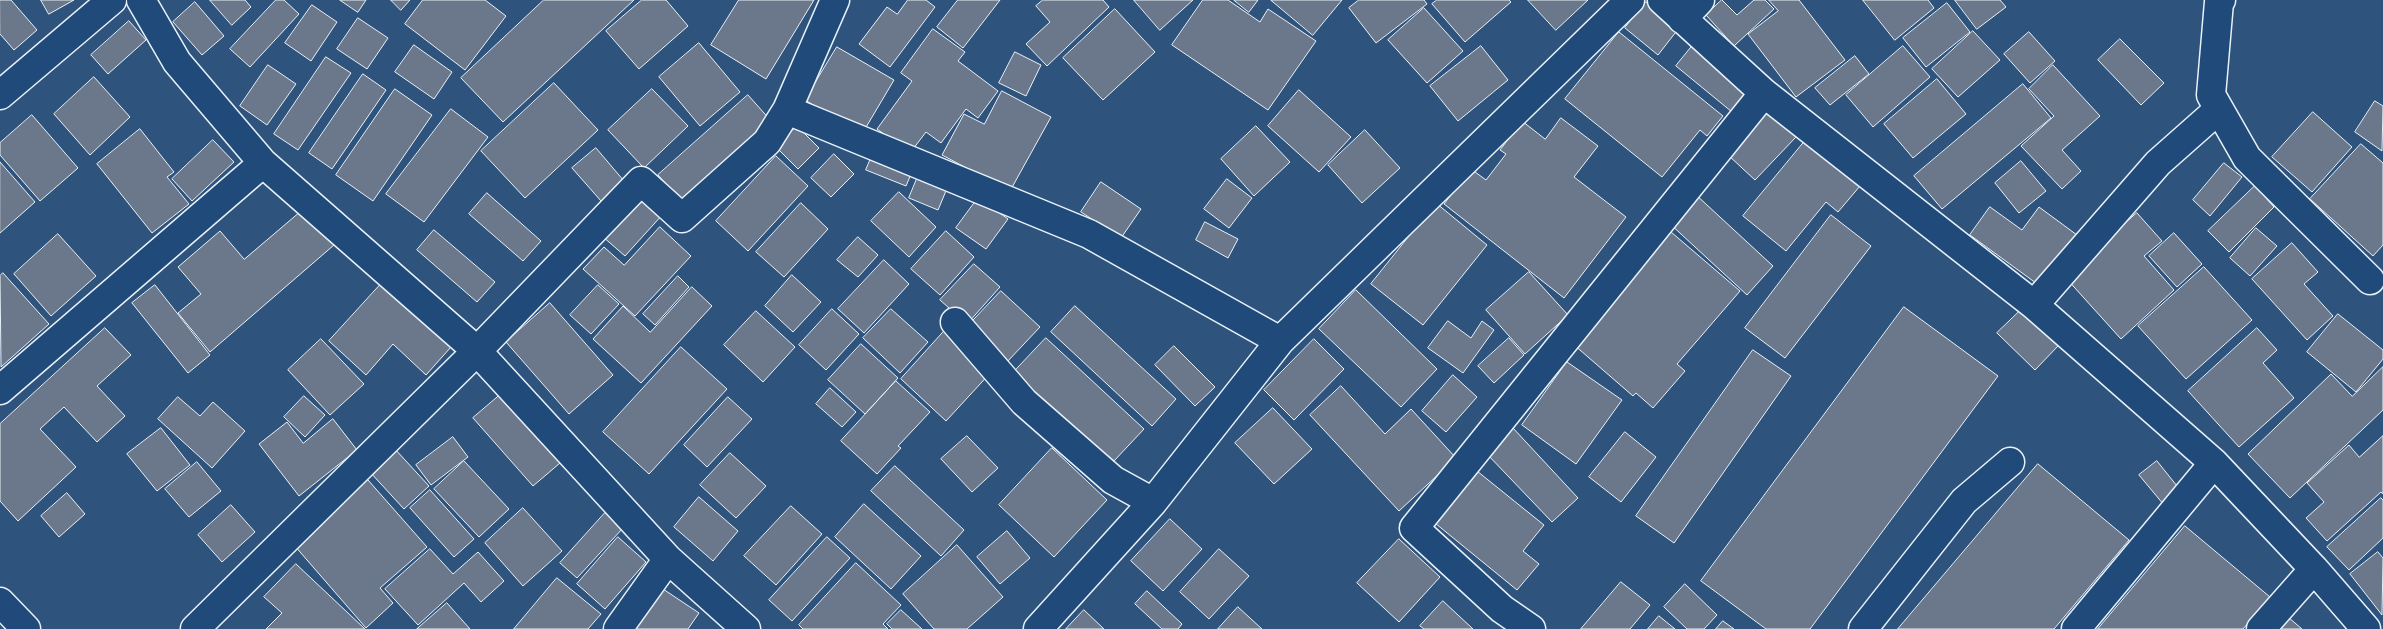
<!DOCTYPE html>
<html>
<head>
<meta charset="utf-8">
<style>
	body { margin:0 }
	canvas { display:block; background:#2e537d }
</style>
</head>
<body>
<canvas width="2383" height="629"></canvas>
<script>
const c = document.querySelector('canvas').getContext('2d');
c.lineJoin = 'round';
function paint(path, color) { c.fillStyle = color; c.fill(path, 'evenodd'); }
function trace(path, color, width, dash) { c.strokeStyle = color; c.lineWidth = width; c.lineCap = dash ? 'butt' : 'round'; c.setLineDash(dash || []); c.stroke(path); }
const building = new Path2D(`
	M0,0H11L37,30L14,50L0,34Z
	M41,0H74L49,14Z
	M210,0H245L251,7L232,25Z
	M276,0H284L299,14L250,67L230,49Z
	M340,0H366L358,12Z
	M391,0H410L401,10Z
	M423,0H485L506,16L465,70L405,24Z
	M544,0H634L503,122L461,78Z
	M642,0H666L688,26L639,69L606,31Z
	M739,0H814L766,79L711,45Z
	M908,0H926L935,7L890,67L859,44L887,7L897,14Z
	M958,0H1000L963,48L937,27Z
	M1043,0H1103L1109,7L1047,66L1026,44L1050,22L1036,6Z
	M1134,0H1193L1160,30Z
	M1203,0H1228L1260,22L1268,9L1316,41L1268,110L1172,45Z
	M1234,0H1258L1249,12Z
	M1271,0H1342L1313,35Z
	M1359,0H1424L1427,4L1376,43L1349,8Z
	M1437,0H1509L1511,2L1465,42L1432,4Z
	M1528,0H1588L1556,30Z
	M1722,0L1737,15L1754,0H1765L1774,9L1734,46L1706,15Z
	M1769,0H1799L1845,60L1796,97L1748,34L1778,11Z
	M1863,0H1928L1934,8L1895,40Z
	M1955,0H2000L2006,7L1977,29Z
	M195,2L224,36L202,55L173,22Z
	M1646,2L1679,28L1658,55L1625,28Z
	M1947,3L1970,32L1926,67L1903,38Z
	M312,5L337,22L311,61L285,43Z
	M1424,8L1463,51L1427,83L1388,40Z
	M1115,9L1155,52L1103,100L1063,58Z
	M358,18L388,38L367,69L337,49Z
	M129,21L146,40L108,74L91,55Z
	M933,29L965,52L958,61L998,91L978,118L966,109L941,143L926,132L910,153L877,129L912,81L901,73Z
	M1973,31L2000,60L1958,97L1932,69Z
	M1619,32L1723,116L1707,136L1700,130L1662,177L1565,99Z
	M2029,32L2055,61L2030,83L2004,54Z
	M2120,39L2164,83L2141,105L2098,60Z
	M699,43L740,92L700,126L659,77Z
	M414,45L452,72L434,99L395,72Z
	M1693,45L1749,91L1732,112L1676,66Z
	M1481,46L1508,80L1458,121L1430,86Z
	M1903,46L1930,77L1873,127L1846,95Z
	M837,47L894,80L862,134L805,100Z
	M1015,52L1041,65L1026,96L999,83Z
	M1855,56L1869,74L1830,105L1815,88Z
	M326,57L351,73L298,150L274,134Z
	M268,65L296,84L267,125L240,106Z
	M2053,65L2100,116L2062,150L2081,171L2062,189L2021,146L2054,116L2029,89Z
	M363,74L386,90L332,169L309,153Z
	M94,77L130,117L90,155L54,114Z
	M1937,79L1966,114L1913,158L1884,124Z
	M554,83L598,130L525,198L481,151Z
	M2023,84L2051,118L1942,209L1914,176Z
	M395,89L432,115L373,201L336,175Z
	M652,89L688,126L644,168L608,130Z
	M1299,90L1351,137L1319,172L1268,126Z
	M1002,91L1051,117L1010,191L942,155L964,114L984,124Z
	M748,95L772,122L682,202L658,175Z
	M2375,101L2383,106L2382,151L2355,132Z
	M451,109L488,137L424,222L386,194Z
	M1768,112L1796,137L1755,180L1728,155Z
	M2313,112L2352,147L2312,192L2272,157Z
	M32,115L78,168L40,201L0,155V143Z
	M1561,118L1598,146L1574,177L1626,217L1564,298L1444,204L1471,169L1486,180L1506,154L1500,150L1522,121L1545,139Z
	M797,126L819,148L798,169L776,147Z
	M1256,126L1290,162L1254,196L1221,159Z
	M140,129L174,172L167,177L189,204L152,233L97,164Z
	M1365,130L1400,168L1362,203L1328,165Z
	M213,140L234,162L192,201L172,179Z
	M1805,141L1860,186L1838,212L1826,202L1786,251L1743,216Z
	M2361,144L2383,163V245L2373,256L2310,199Z
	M596,148L624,181L601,201L572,168Z
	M874,151L914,167L906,186L866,170Z
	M834,154L854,174L831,197L811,178Z
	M776,156L808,186L748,251L716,221Z
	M2021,161L2046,191L2019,213L1995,183Z
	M0,162L35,202L0,233Z
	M2224,163L2242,177L2210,216L2193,200Z
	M919,174L948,186L938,210L909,198Z
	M1227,179L1252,198L1229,228L1204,209Z
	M1101,182L1141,209L1121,238L1081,212Z
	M2255,186L2274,207L2229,252L2208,231Z
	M899,192L936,227L909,257L871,221Z
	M487,193L541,241L523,261L469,214Z
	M1694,193L1773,266L1747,295L1668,222Z
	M640,194L663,214L625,256L602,236Z
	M978,198L1008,219L986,249L956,228Z
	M801,203L828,229L784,277L756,252Z
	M1436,203L1487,245L1423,325L1371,284Z
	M1990,207L2022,230L2039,207L2077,235L2040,286L1970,235Z
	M304,209L334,245L210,352L178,313L201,294L178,267L220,231L244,259Z
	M2137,213L2162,241L2144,256L2174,290L2121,339L2065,277Z
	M1831,215L1871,246L1785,358L1745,328Z
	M1205,222L1238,239L1228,258L1196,240Z
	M660,227L691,256L635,316L583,269L604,247L624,265Z
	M2256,228L2277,246L2250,276L2230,258Z
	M434,230L495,282L477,302L417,250Z
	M946,231L974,257L940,295L911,269Z
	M1671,232L1740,291L1677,364L1685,371L1653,408L1636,393L1633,396L1573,344Z
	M2174,233L2202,264L2177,287L2149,256Z
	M58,234L96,276L51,316L14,274Z
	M858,237L878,255L858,277L837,260Z
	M2292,243L2318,272L2304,284L2333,316L2307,340L2252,279Z
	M884,260L909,284L864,333L838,309Z
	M974,264L1000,287L967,324L940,300Z
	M2204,267L2252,320L2186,379L2138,326Z
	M1529,272L1568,315L1525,354L1486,310Z
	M3,273L49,324L1,367L0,276Z
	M792,275L821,302L793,332L765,306Z
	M678,276L689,287L655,325L643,314Z
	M381,284L451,347L426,375L393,344L366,375L329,341Z
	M155,285L210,355L188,373L132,303Z
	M598,285L619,304L591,334L570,315Z
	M692,287L712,306L641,383L593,339L623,306L650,332Z
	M1356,290L1437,369L1401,407L1319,329Z
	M1001,291L1040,327L1006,363L967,327Z
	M550,303L613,375L569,414L506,342Z
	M1075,306L1176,399L1152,426L1051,332Z
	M1904,307L1998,376L1810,629H1766L1701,581Z
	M832,309L859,334L826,370L799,345Z
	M891,309L928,342L900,373L863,338Z
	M2021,310L2058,346L2035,370L1997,333Z
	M756,311L795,347L763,382L724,345Z
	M2338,314L2383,350V359L2356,392L2307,352Z
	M1448,321L1471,338L1482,321L1494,330L1463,373L1428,348Z
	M105,328L131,355L97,386L125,416L97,442L64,407L40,429L76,467L18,521L0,501V424Z
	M947,328L993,370L946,421L901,379Z
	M2257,328L2277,350L2263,363L2294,398L2239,447L2188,391Z
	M1046,338L1144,429L1113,462L1051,406L1049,408L1012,374Z
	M1509,338L1524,355L1494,383L1478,366Z
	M321,339L364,384L330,415L288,370Z
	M1314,339L1344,369L1294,420L1264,390Z
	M861,344L898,378L865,414L828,380Z
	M1174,346L1215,387L1195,406L1155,365Z
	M681,347L727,389L649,474L603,432Z
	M1753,350L1791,376L1674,543L1636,516Z
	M1567,362L1622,400L1576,464L1522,425Z
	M2383,367V410L2290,498L2248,454L2331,374L2352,396Z
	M1453,375L1477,397L1446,432L1422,411Z
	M896,381L930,412L898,446L901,448L877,474L841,441Z
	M1341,386L1385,434L1411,409L1456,458L1399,511L1310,415Z
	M830,388L856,412L842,427L816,404Z
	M500,395L560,463L533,486L473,418Z
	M304,396L325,415L305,437L284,417Z
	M178,397L200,416L213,402L245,431L212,468L158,419Z
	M728,397L752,419L707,467L684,445Z
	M1273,408L1312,449L1274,484L1235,443Z
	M333,419L357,450L299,496L259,444L287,422L303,443Z
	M161,428L190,465L157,491L127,454Z
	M1513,428L1578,498L1552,522L1486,453Z
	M1625,432L1656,457L1621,502L1589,477Z
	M967,436L998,468L972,492L941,459Z
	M2383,436V494L2381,492L2327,541L2306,518L2324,502L2307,483L2349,445L2359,457Z
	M453,437L468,457L431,485L416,465Z
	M394,448L429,486L404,509L369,471Z
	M1052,448L1107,500L1054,557L999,505Z
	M730,453L766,486L736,518L700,485Z
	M464,461L509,509L479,537L434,489Z
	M2157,461L2181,491L2164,505L2139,475Z
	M197,462L221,491L189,517L165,489Z
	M2038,464L2129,540L2054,629H1898Z
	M895,466L964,530L941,556L871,491Z
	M1472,467L1544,525L1523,551L1539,564L1517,590L1430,519Z
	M368,480L427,547L380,588L393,603L366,628L294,545Z
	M430,490L474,539L454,557L410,508Z
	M67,493L85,514L59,537L41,516Z
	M699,497L738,531L713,561L674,527Z
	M2381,498L2383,500V538L2349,570L2327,547Z
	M864,504L921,556L891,589L835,537Z
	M231,505L255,532L222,562L198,535Z
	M791,506L822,534L776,585L744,556Z
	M523,508L562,551L523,586L485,543Z
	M605,513L623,528L577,578L560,563Z
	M1170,519L1202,549L1163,591L1131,561Z
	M2185,526L2270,597L2243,629H2098Z
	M1007,531L1030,558L1000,584L977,557Z
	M618,537L646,562L605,609L577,584Z
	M827,537L850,558L792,621L769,600Z
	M1399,539L1440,577L1399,622L1357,583Z
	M957,545L1003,597L967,629H934L903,594Z
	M430,549L453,574L478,552L504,581L481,602L464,583L418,625L385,589Z
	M1219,549L1249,576L1209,619L1180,592Z
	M2378,552L2383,558L2382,615L2350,574Z
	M856,563L901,605L883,624L888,629H803L799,625Z
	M296,564L365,629H266L282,613L264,597Z
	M557,578L601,614L588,629H514Z
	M1621,582L1650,605L1630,629H1581Z
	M1685,584L1717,615L1704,629H1687L1664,607Z
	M660,587L699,613L688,629H631Z
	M1147,591L1182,624L1178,629H1162L1135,604Z
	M1443,601L1473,629H1424L1420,626Z
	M447,603L470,629H417Z
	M1238,607L1262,629H1218Z
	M901,610L922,629H892L887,624Z
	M1084,610L1104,629H1066Z
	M1659,616L1675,629H1648Z
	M2288,617L2302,629H2278Z
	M1723,621L1734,629H1716Z`);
paint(building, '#6b778a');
trace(building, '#e8f1f8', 1);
const minor = new Path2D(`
	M141,0L177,62L263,163L477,351L668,559L746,629
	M1662,0L1764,93L2034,305L2214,463L2314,569L2366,629
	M2221,0L2219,2L2211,95L2247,158L2370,280
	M1682,19L1700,0
	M0,95L112,0
	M787,110L1089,234L1280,341
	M2034,305L2158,163L2219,109
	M955,322L1024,402L1113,480L1153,502
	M0,390L263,163
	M0,602L26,629
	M195,629L477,351L641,181L682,218L767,142L787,110L835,0
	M618,629L668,559
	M1038,629L1153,502L1280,341L1630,0
	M1531,629L1502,609L1414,528L1764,93
	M1863,629L1964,501L2010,462
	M2076,629L2214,463
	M2261,629L2314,569`);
trace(minor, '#e8f1f8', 31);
trace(minor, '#1f4a7a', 28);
</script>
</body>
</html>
